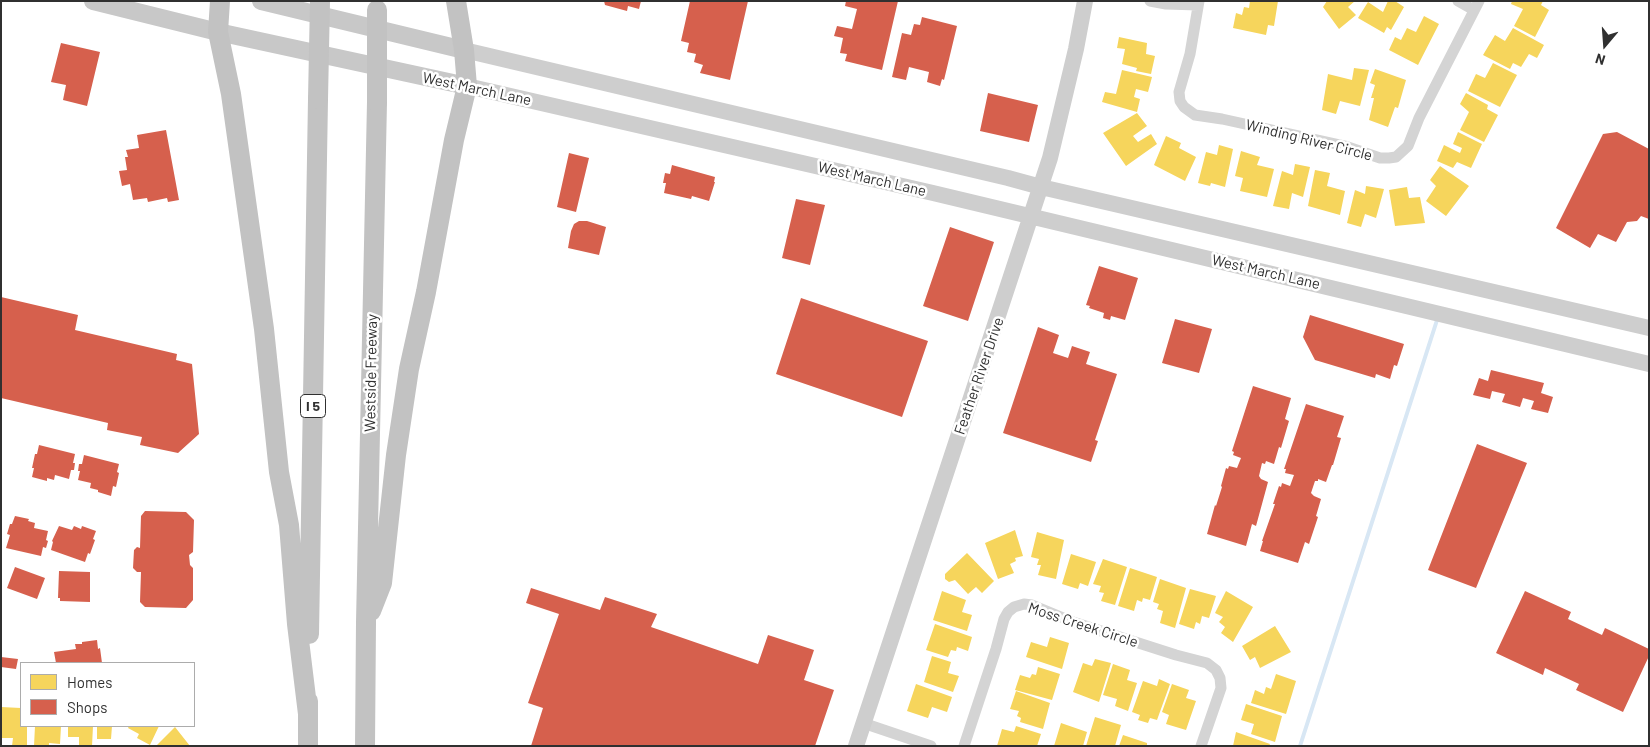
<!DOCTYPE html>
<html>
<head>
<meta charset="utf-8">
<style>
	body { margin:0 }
	#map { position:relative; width:1650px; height:747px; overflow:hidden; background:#fff; font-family:Barlow,sans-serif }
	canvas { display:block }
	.frame { position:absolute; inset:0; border:2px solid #303030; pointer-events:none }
	.legend { position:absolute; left:20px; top:662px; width:175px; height:65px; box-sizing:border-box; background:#fff; border:1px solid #acacac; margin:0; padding:6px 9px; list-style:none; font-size:15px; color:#303030 }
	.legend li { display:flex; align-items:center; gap:10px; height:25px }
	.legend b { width:25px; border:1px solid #acacac }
	.north { position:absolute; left:1580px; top:20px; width:50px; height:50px; -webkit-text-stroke:4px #fff; paint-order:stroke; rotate:198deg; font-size:14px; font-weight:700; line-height:20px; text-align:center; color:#303030 }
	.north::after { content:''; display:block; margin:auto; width:18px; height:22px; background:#303030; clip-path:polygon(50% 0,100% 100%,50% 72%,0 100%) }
</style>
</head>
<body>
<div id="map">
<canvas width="1650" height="747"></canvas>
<div class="frame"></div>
<ul class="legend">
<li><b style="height:14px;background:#f6d55c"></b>Homes</li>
<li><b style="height:14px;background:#d6604d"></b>Shops</li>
</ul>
<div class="north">N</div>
</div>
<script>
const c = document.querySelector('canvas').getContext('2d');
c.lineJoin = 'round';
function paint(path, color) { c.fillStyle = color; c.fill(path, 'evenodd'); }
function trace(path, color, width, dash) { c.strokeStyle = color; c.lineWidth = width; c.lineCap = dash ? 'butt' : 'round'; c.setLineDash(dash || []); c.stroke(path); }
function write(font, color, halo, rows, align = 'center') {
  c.font = font + ' Barlow,sans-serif'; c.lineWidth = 5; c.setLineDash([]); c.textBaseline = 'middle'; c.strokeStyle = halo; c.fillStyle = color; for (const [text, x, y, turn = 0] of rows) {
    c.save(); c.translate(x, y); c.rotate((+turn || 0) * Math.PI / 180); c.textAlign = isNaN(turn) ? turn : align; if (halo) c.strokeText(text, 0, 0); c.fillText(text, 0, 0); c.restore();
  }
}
paint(new Path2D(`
	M1250,1H1278L1274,26L1268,25L1266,35L1233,28L1236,13L1242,15L1244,7L1249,8Z
	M1327,1H1355L1348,7L1356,15L1339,29L1323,7Z
	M1388,1H1395L1404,7L1391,30L1387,27L1384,33L1358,18L1368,2L1383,12Z
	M1512,1H1543L1541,5L1549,10L1535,37L1514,26L1523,9L1511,4Z
	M1424,16L1439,24L1418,65L1389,50L1395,37L1401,40L1407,28L1416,32Z
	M1513,28L1544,45L1537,58L1529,54L1521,67L1513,63L1510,69L1483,55L1495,35L1505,41Z
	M1119,37L1147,43L1146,54L1155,56L1151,74L1136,71L1137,68L1122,64L1125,49L1117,48Z
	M1493,63L1517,75L1500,107L1468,91L1476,74L1485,78Z
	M1354,68L1369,70L1360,106L1340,101L1336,114L1322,110L1328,74L1352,80Z
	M1375,69L1406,80L1398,108L1395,107L1388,127L1369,120L1374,98H1371L1375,85L1370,83Z
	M1122,70L1152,77L1148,92L1136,89L1134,97L1140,99L1137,112L1102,102L1105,92L1116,94Z
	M1466,93L1488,105L1487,109L1498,115L1484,142L1460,130L1469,112L1460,104Z
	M1137,113L1147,126L1133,136L1138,142L1151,134L1157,144L1126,166L1103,133Z
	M1458,132L1482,144L1471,168L1457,162L1453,168L1437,161L1444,145L1460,153L1462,148L1453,144Z
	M1166,136L1181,143L1179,148L1196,157L1185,181L1154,165Z
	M1219,145L1233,149L1225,187L1211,183L1210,186L1198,183L1206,152L1217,155Z
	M1241,151L1260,157L1257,165L1274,169L1267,197L1240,191L1243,178L1235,176Z
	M1295,164L1310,167L1303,197L1292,193L1289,209L1273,206L1282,171L1293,175Z
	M1440,166L1469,186L1446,216L1426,201L1436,186L1430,180Z
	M1315,170L1330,173L1327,186L1345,191L1340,215L1308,206Z
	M1366,186L1384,189L1376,218L1365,214L1361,227L1347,223L1355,190L1365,194Z
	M1407,187L1409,198L1420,197L1425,223L1395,226L1389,190Z
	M1015,530L1023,556L1015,558L1016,561L1010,564L1014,573L998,579L985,543Z
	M1037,532L1064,540L1056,579L1038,575L1041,565H1037L1039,559L1031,557Z
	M967,553L994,581L982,593L976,587L968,594L955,580L949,582L945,579V574Z
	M1071,554L1096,562L1088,586L1080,583L1078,589L1062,584Z
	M1103,559L1127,567L1115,605L1101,601L1104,593L1099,592L1101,586L1093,584Z
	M1130,568L1157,577L1150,600L1143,598L1142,602L1137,600L1134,611L1118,606Z
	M1160,579L1186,588L1175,628L1160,623L1163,611L1157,609L1159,604L1153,602Z
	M1190,589L1216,596L1209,618L1202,616L1200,624L1196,622L1194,629L1179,624Z
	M942,591L966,600L962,612L972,615L967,631L933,620Z
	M1226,591L1253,607L1233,642L1221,633L1225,627L1219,622L1223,617L1215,613Z
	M935,624L972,637L968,651L957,647L956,651L951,650L948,657L926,650Z
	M1275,626L1291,652L1260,668L1255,657L1250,660L1242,646Z
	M1050,637L1069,643L1062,669L1026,657L1031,642L1047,647Z
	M932,656L951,662L948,673L959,676L953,692L924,682Z
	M1095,659L1111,663L1099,702L1073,692L1083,663L1092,666Z
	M1113,664L1130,670L1127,680L1137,683L1128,711L1115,706L1117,699L1103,695Z
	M1038,667L1060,674L1052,700L1015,690L1020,675L1030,678L1032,674L1036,675Z
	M1276,674L1296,681L1286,714L1251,703L1255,690L1264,694L1266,687L1271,689Z
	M1159,679L1170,684L1157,720L1150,718L1148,723L1138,720L1140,715L1132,712L1143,681L1157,686Z
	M916,684L952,697L947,712L932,707L928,718L907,711Z
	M1172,684L1189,690L1186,698L1196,701L1186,730L1166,724L1169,715L1162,712Z
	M1016,691L1050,703L1043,729L1020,722L1021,718L1017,716L1019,711L1010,709Z
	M1246,704L1282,716L1275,742L1251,734L1254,724L1241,720Z
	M1,707L21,708V726H27V746H12L13,738H1Z
	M1095,717L1121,725L1115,746H1086Z
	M1061,723L1087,732L1083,746H1054Z
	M35,726H61L60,744L49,743V746H34Z
	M68,726H93L92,746H79V737H68Z
	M97,726H112L111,739H97Z
	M129,726H159L150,745L137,738L139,734L128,728Z
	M1016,726L1041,734L1037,746H997L1002,729L1014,732Z
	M175,727L190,746H156Z
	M1236,732L1270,744L1269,746H1233Z
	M1123,735L1147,743V746H1119Z`), '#f6d55c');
paint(new Path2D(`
	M604,1H641L639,9L628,6L627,11L605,5Z
	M690,1H748L730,80L700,73L703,65L694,62L696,54L687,52L689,43L681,41Z
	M846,1H898L882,70L845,61L847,54L840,53L843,38L834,36L837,26L852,29L857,9L845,6Z
	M922,17L957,26L944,80L942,79L940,86L927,82L929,72L909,67L906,80L892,77L902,33L911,35L914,24L920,25Z
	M61,43L100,52L87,106L63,100L66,85L51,82Z
	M988,93L1038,105L1029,142L980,131Z
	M166,130L179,200L168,202L167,198L148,202L147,198L133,200L130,184L122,186L119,171L127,170L125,157H128L126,150L139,148L137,135Z
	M1617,132L1649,149V219L1641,216L1637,221L1627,222L1616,242L1598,234L1590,248L1556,228L1603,134Z
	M569,153L589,158L576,212L557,207Z
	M672,165L715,177L714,182H715L709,201L692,196L691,199L664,193L666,183H663L665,173L670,174Z
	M796,199L825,205L810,265L782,258Z
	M579,221H587L606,227L599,255L568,248L571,231L574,224Z
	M950,227L994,242L968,321L923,306Z
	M1099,266L1138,278L1125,320L1111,316L1110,320L1103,318L1104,313L1089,308L1090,306L1086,305Z
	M1,297L78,315L75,330L177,354L176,360L192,364L199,434L178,453L140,445L142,437L107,430L108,423L1,398Z
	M801,298L928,341L902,417L776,374Z
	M1310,315L1404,344L1397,366L1394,365L1390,379L1376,374L1375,378L1315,360L1303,337Z
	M1175,319L1212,329L1199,373L1162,363Z
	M1038,327L1059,335L1053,353L1068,358L1072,346L1090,352L1086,364L1117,374L1095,440L1098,441L1091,462L1003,433Z
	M1491,370L1544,383L1541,393L1553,397L1548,413L1531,409L1534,401L1523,398L1520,407L1502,402L1505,394L1492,391L1490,399L1473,395L1479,378L1488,381Z
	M1253,386L1291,398L1285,419L1289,421L1281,448L1279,447L1274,464L1266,461L1265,464L1262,463L1259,476L1261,479L1268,482L1256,526L1252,524L1246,546L1207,534L1215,505L1216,506L1222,487L1221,486L1226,468L1228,469L1229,466L1237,468L1241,458L1233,455L1234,452L1232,451Z
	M1306,404L1344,416L1337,437L1341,438L1333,465H1332L1326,482L1318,479V481H1315L1311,493L1314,496L1321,499L1316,516L1318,517L1309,544L1305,542L1298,563L1260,551L1263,541H1262L1275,504H1273L1279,486L1281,487L1282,483L1290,486L1294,475L1285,473L1286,469H1284Z
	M1477,444L1527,463L1476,588L1428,570Z
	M39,445L75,454L73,463H75L74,470H71L69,479L55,475L54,480L47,478V481L32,477L34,468H32L35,454H37Z
	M84,455L119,464L117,472L119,473L116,487L113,486L111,496L98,492V490L90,488L91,483L78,480L80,471H78L79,464H82Z
	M145,511L186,512L194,520L193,552L189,555L190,565L193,568V600L186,608L145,607L140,602L141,572H137L133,568L134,550L137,547L140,548L141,516Z
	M15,516L29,519L28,521L35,523L34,528L48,531L46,540L48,541L46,548L43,547L41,556L6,548L10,535L7,534L10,524H12Z
	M59,526L72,530L74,526L81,529L82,526L96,531L93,539L95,540L90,554L88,553L85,562L51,550L53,542L52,541Z
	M15,567L45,578L37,599L7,588Z
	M59,571L90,572V602L60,601V598H58Z
	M531,588L600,610L605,597L657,614L651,627L758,664L768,635L814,650L804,680L834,690L815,746H531L543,708L528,703L559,614L526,603Z
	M1525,591L1571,612L1568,619L1602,635L1605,628L1649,649V656L1623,712L1576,690L1579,684L1545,668L1543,675L1496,653Z
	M97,640L98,649L100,648L102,663H56L54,652L76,649L75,644H82V642Z
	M1,657L18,659L16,669L1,667Z`), '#d6604d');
trace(new Path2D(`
	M1300,746L1438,317`), '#d8e7f4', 4);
trace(new Path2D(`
	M1150,1L1166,4L1198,5
	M1199,1L1190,54L1179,92L1180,101L1184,107L1195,115L1222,119L1345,146L1380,158H1389L1396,157L1408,146L1419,118L1479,1
	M1458,1L1474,10
	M863,723L931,746
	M964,746L996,649L1004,619L1008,612L1014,607L1024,604L1032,605L1073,622L1176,655L1207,663L1216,670L1220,678L1221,688L1201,746`), '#d4d4d4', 11);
trace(new Path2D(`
	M464,50L1008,178L1041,187L1649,328
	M467,86L933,193L1649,364
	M856,746L1050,158L1076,49L1085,1`), '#cecece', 16);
trace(new Path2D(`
	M93,1L218,32L467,86
	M261,1L464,50`), '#c8c8c8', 18);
trace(new Path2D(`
	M220,1L218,32L231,94L264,329L279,472L289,525L297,624L308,714
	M371,611L382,583L396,455L409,369L426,292L454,140L467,86L464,50L456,1
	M309,634L318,99
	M308,746V701
	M365,746L366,622L377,102`), '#c2c2c2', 20);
trace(new Path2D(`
	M318,99L320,1
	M377,102V10`), '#c2c2c2', 20);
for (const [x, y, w] of [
	[313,406,25]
]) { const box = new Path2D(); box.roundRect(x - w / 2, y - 11.5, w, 23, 4); c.fillStyle = '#fff'; c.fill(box); trace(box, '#303030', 1); }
write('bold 14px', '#303030', null, [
	["I 5",313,406]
]);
write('15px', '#303030', '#fff', [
	["West March Lane",477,89,12],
	["Winding River Circle",1309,140,14],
	["West March Lane",872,179,13],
	["West March Lane",1266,272,13],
	["Westside Freeway",371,373,-89],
	["Feather River Drive",979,376,-71],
	["Moss Creek Circle",1083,625,18]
]);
</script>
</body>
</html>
